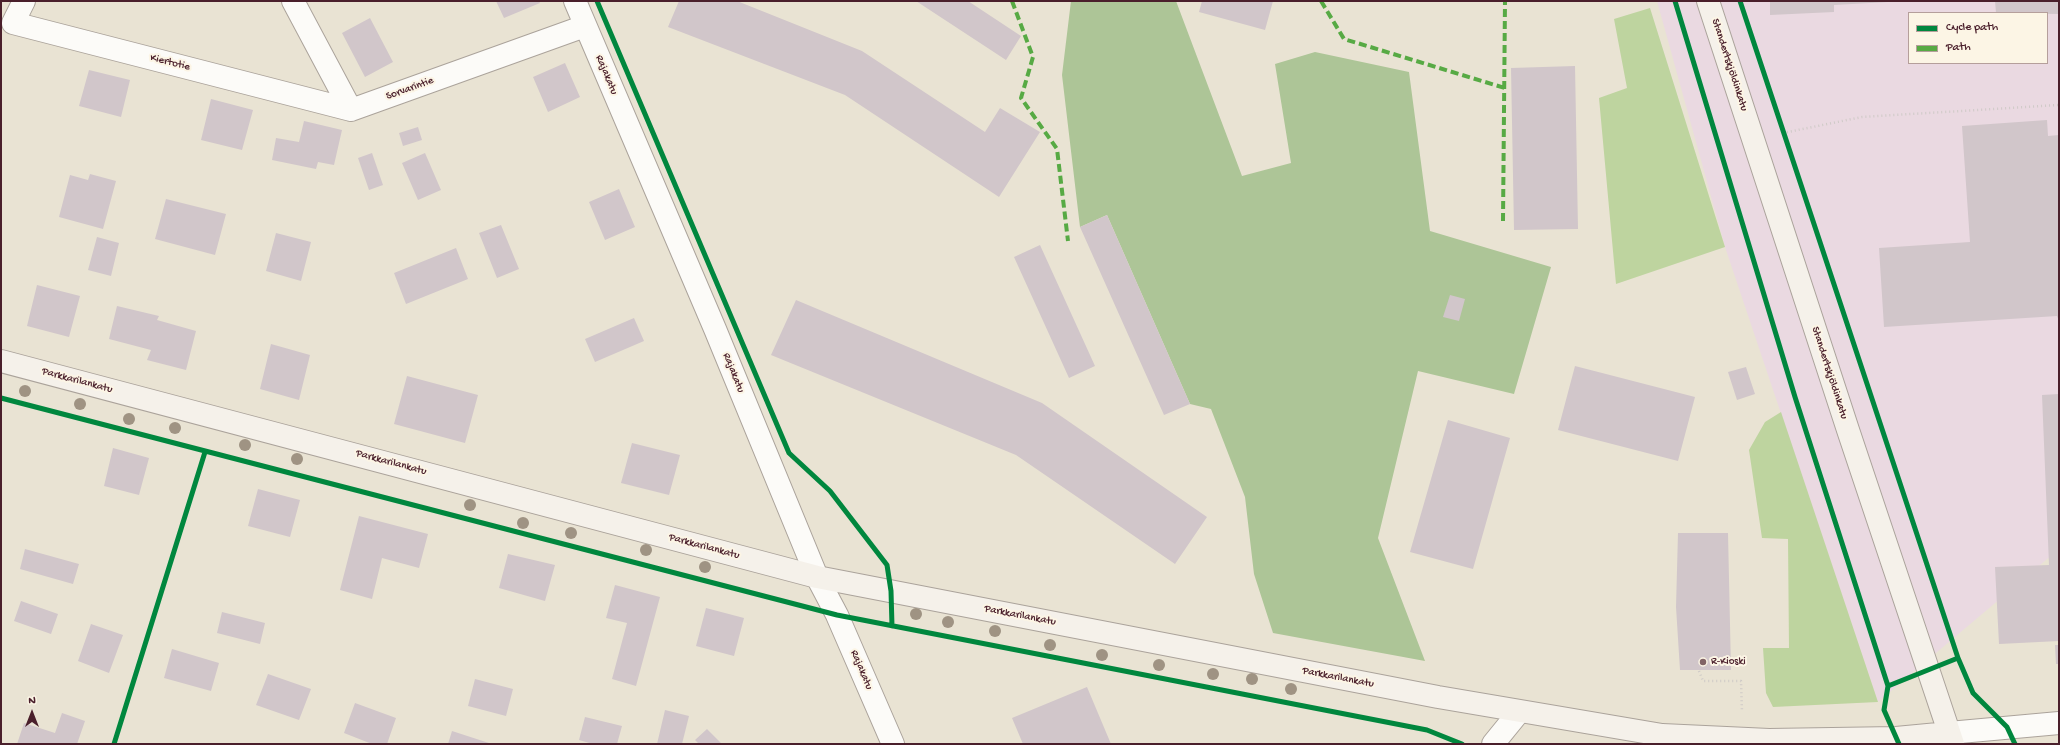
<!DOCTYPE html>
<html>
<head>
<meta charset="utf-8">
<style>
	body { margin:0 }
	#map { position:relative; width:2060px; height:745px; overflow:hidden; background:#e9e3d3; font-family:"Gochi Hand",sans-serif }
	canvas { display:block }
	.frame { position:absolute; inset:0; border:2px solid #4a1f2b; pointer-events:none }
	.legend { position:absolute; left:1908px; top:12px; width:140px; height:52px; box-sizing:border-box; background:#fcf5e5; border:1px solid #b59f9b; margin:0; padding:5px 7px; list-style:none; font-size:12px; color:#4a1f2b }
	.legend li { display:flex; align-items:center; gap:8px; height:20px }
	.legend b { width:20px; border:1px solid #b59f9b }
	.north { position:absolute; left:12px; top:693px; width:40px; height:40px; -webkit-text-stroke:3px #fcf5e5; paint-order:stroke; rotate:0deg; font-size:11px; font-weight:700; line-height:16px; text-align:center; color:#4a1f2b }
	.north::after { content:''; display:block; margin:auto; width:14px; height:18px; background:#4a1f2b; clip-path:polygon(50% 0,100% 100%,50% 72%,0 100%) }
</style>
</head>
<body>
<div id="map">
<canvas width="2060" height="745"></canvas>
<div class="frame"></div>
<ul class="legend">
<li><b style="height:5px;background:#00873e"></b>Cycle path</li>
<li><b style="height:5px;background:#57aa44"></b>Path</li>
</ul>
<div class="north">N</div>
</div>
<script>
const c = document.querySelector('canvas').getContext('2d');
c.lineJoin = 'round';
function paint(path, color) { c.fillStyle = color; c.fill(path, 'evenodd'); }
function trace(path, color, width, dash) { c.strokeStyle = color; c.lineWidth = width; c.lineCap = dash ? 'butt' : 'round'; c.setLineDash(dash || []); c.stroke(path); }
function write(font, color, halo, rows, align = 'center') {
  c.font = font + ' "Gochi Hand",sans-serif'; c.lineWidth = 4; c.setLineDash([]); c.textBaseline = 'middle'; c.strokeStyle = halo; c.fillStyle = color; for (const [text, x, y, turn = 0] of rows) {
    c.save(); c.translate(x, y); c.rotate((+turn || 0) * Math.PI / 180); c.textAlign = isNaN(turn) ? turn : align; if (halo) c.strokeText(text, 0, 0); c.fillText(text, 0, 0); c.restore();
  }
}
paint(new Path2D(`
	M1657,1H2059V549L1878,702L1725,247ZM1909,13H2047V63H1909Z`), '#ead9e1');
paint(new Path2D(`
	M1650,8L1725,247L1616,284L1599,98L1627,88L1614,19Z
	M1781,412L1878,702L1773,707L1766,693L1763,648H1789L1788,539L1762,538L1749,450L1765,422Z`), '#bed49f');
paint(new Path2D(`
	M1071,1H1176L1242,176L1291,163L1275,64L1315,52L1409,72L1430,231L1551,267L1514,394L1418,371L1378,538L1425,661L1273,633L1254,574L1245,497L1211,409L1190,404L1107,215L1080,227L1062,75Z`), '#adc597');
paint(new Path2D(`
	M496,1H539L540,3L504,18Z
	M679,1H737L862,51L985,132L1000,108L1040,132L999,197L845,95L668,27Z
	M916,1H968L1021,36L1006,60Z
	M1202,1H1273L1265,30L1199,12Z
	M1770,1H1888V2L1834,5V12L1770,15Z
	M1995,1H2059V14L1996,13Z
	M370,18L393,62L365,77L342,33Z
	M565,63L580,97L548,112L533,77Z
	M1575,66L1578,229L1514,230L1511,68Z
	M89,70L130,80L121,117L79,106Z
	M211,99L253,110L242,150L201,140Z
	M2047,120L2048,136L2059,135V321L2057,316L1884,327L1879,248L1970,242L1962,126Z
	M304,121L342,130L334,165L318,162L316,169L272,160L276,138L299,142Z
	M418,127L422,140L403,146L399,133Z
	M372,153L383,185L369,190L358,158Z
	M425,153L441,190L418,200L402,163Z
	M90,174L116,181L103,229L59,217L70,175L88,180Z
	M619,189L635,227L605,240L589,202Z
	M166,199L226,214L215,255L155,239Z
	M1107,215L1190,404L1164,415L1080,227Z
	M501,225L519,269L497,278L479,233Z
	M276,233L311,242L301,281L266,271Z
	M97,237L119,243L111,276L88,270Z
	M1040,245L1095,366L1069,378L1014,257Z
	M456,248L468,279L406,304L394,273Z
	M37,285L80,296L69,337L27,326Z
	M1450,295L1465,299L1459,321L1443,317Z
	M796,300L1042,403L1207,517L1175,564L1016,455L771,355Z
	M117,306L159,316L157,320L196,331L186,370L147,360L151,350L109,339Z
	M634,318L644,341L595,362L585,339Z
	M271,344L310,355L299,400L260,389Z
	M1575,366L1695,397L1678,461L1558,430Z
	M1746,367L1755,394L1737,400L1728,372Z
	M407,376L478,395L465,443L394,424Z
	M2059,394V641L1999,644L1995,567L2049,565L2042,395Z
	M1448,420L1510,438L1473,569L1410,552Z
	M632,443L680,455L669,495L621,483Z
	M113,448L149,458L139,495L104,486Z
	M258,489L300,500L290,537L248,526Z
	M359,516L428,534L419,568L382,558L372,599L340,590Z
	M1678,533H1728L1731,670H1680L1676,607Z
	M25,549L79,564L73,584L20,569Z
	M508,554L555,565L545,601L499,588Z
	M615,585L660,597L636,686L612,679L627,623L606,618Z
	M21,601L58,614L51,634L14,621Z
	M706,608L744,618L734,656L696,646Z
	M222,612L265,623L260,644L217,633Z
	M91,624L123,635L109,673L78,661Z
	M2055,645H2059V664H2056Z
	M172,649L219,663L211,691L164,678Z
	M268,674L311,689L299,720L256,705Z
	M475,679L513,689L506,716L468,706Z
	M1087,687L1111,744H1023L1012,718Z
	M355,703L396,718L387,744H372L344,733Z
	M665,710L689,716L682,744H657Z
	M62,713L85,721L77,744H17L24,723L55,733Z
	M585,717L622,726L617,744H593L579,740Z
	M707,729L722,744H699L695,740Z
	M452,731L492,744H448Z`), '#d1c6ca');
const street = new Path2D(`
	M24,1L13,23L351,110
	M293,1L351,110L585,26
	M575,1L715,329L817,577L837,615L893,744
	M1949,733L2059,723
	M1493,744L1519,712`);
const secondary = new Path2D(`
	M1708,1L1848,430L1953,744
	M1,361L817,577L1438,697L1662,735L1769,740L1896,738L1949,733`);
trace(street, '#aba39b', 24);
trace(secondary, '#aba39b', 24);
trace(new Path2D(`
	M1783,133L1862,117L2059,105
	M1699,671L1703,681H1741L1742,712`), '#cfcac7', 2.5, [1, 3]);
trace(street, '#fcfbf8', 22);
trace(secondary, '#f5f1ea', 22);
trace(new Path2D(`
	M1012,1L1033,57L1021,98L1057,149L1068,241
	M1321,1L1344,39L1505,88
	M1503,221L1505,1`), '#57aa44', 4, [8, 4]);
trace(new Path2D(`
	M597,1L789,453L830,491L887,565L891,591L892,626
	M1675,1L1795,397L1888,686L1884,710L1899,744
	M1740,1L1958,658L1973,693L2007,727L2015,744
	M1,398L837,615L1427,730L1462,744
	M1888,686L1958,658
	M114,744L205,452`), '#00873e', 5);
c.fillStyle = '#9f9383';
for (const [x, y] of [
	[25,391],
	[80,404],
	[129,419],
	[175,428],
	[245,445],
	[297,459],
	[470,505],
	[523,523],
	[571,533],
	[646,550],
	[705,567],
	[916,614],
	[948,622],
	[995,631],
	[1050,645],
	[1102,655],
	[1159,665],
	[1213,674],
	[1252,679],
	[1291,689]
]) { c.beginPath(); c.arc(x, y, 6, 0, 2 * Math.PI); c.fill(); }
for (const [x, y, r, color] of [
	[1703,662,4,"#826466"]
]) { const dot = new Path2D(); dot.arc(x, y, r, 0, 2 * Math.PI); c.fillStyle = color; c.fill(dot); trace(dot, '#fcf5e5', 1.5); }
write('11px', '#4a1f2b', '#fcf5e5', [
	["Kiertotie",170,63,14],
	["Standertskjöldinkatu",1729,65,72],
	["Rajakatu",606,75,67],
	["Sorvarintie",410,89,-20],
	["Rajakatu",733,373,68],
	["Standertskjöldinkatu",1829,373,72],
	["Parkkarilankatu",77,381,15],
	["Parkkarilankatu",391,463,15],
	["Parkkarilankatu",704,547,15],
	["Parkkarilankatu",1020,616,11],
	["Rajakatu",861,670,67],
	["Parkkarilankatu",1338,678,11]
]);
write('11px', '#4a1f2b', '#fcf5e5', [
	["R-Kioski",1711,662]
], 'left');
</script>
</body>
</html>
